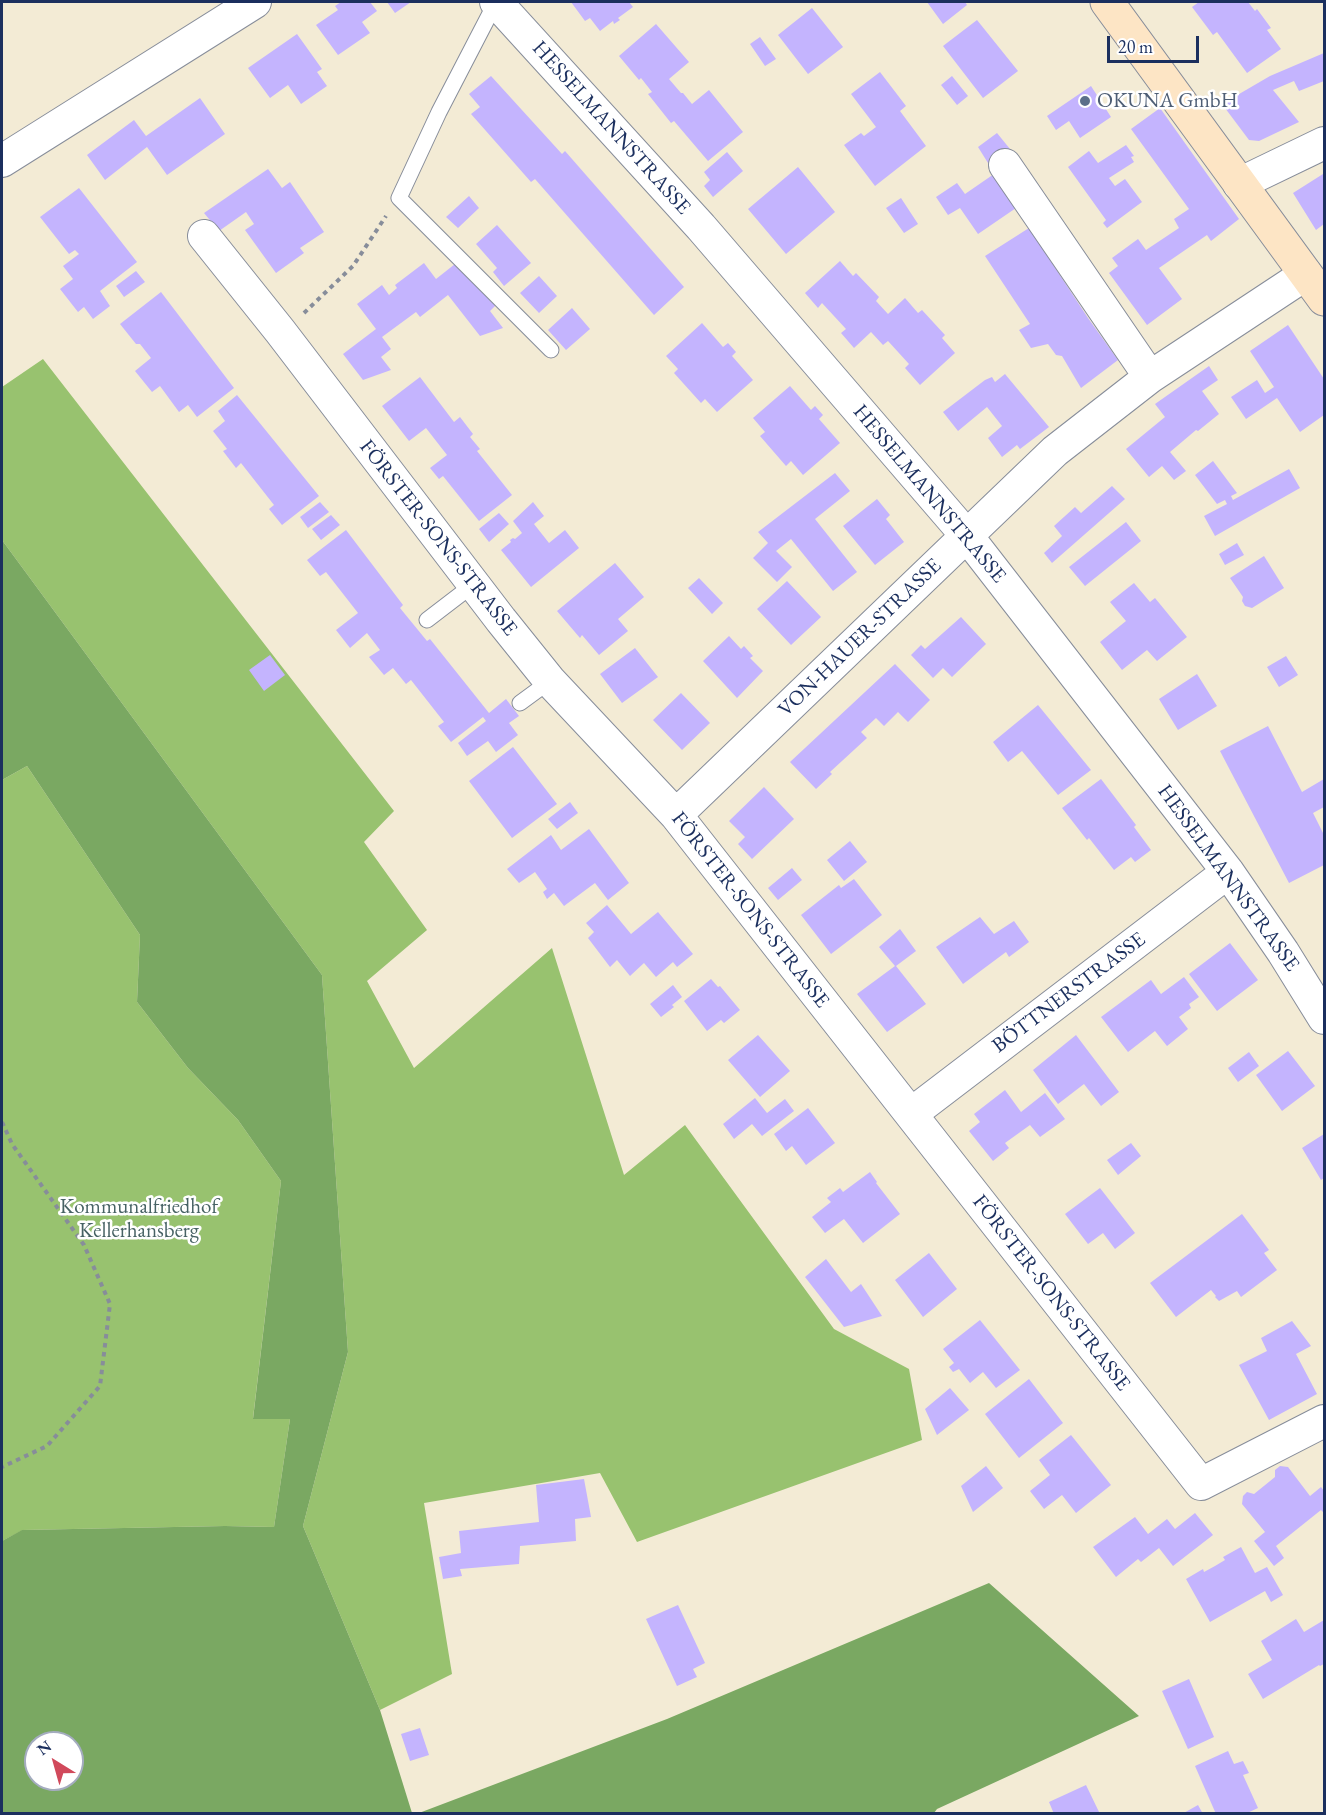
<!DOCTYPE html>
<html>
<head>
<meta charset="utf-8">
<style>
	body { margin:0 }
	#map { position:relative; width:1326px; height:1815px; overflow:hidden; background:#f3ebd5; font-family:"EB Garamond",serif }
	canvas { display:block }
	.frame { position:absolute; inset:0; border:3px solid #1b2f5e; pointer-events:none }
	.north { position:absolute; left:24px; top:1731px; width:60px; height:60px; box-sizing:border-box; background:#fff; border:2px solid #a4acbf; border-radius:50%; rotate:323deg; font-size:16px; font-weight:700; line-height:24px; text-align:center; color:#1b2f5e }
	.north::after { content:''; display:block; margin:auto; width:21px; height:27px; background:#d1495b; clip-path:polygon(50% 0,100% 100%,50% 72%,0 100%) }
	.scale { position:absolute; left:1107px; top:36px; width:92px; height:27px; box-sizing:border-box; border:3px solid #1b2f5e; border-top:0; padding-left:8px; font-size:18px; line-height:21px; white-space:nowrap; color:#1b2f5e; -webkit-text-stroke:4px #fff; paint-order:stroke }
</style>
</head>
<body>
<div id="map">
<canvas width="1326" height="1815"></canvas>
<div class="frame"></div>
<div class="north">N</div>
<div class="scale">20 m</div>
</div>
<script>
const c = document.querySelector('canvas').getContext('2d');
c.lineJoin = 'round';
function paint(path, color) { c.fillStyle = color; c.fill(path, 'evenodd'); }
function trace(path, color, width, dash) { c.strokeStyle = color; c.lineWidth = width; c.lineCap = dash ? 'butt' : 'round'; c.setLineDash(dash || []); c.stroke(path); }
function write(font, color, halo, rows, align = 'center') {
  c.font = font + ' "EB Garamond",serif'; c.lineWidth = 5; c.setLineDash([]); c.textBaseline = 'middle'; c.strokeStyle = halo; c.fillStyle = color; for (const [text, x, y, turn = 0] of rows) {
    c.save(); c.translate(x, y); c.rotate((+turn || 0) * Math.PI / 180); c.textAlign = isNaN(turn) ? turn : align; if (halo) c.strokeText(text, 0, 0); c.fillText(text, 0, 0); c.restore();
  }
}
paint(new Path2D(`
	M43,359L394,811L364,842L427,930L367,981L414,1068L552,948L624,1175L685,1125L834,1329L909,1369L922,1440L637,1542L600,1473L424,1503L452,1674L380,1710L303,1526L348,1352L322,975L2,540V387Z
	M27,766L140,935L137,1002L188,1068L238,1120L281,1181L253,1418L290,1419L274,1527L225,1526L23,1530L2,1541V780Z`), '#98c26f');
paint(new Path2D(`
	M2,540L322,975L348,1352L303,1526L380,1710L412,1813H2V1541L22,1530L225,1526L274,1527L290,1419H253L281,1181L238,1120L188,1068L137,1002L140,935L27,766L2,780ZM36,1743H72V1779H36Z
	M989,1583L1139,1716L937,1809L934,1813H419L667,1719Z`), '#7aa862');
paint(new Path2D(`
	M341,2H370L377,11L362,22L370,33L338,55L316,25L338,10L335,6Z
	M387,2H411L395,13Z
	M571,2H629L633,7L618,18L620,20L614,24L613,21L600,31L590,18L585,21Z
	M927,2H965L967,5L943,24Z
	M1199,2H1248L1255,11L1257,9L1271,28L1267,30L1281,49L1247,73L1217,32L1213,35L1192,7Z
	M812,8L843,47L808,74L778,35Z
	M977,20L1018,71L983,98L943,46Z
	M656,24L689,62L669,79L681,93H683L692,104L709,90L743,132L708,161L674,121L671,123L648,94L652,92L641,78L639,80L619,56Z
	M297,34L322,69L317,72L327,86L301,104L288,85L270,98L248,68Z
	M760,37L776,59L765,66L750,44Z
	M1324,53V81L1299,91L1294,81L1273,90L1299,122L1259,141L1249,140L1222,104L1270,76Z
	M880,72L906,106L900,111L926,146L875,186L844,145L861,133L864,136L876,127L851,94Z
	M491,76L562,154L565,151L684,287L654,315L535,179L531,182L471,114L480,107L469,94Z
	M952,76L968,96L957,105L941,85Z
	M1091,86L1111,117L1080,138L1069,121L1056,130L1047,116Z
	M200,98L225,134L167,175L147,147L105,180L87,155L134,120L146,136Z
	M1160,108L1239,219L1211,241L1207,235L1159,268L1182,299L1147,325L1109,273L1118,266L1112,258L1138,239L1146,250L1179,228L1174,219L1189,209L1131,129Z
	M997,133L1010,149L988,163L978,147Z
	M1126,145L1134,156L1131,157L1134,162L1109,178L1115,186L1125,179L1142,202L1107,228L1103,223L1106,220L1068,167L1089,151L1098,163Z
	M727,152L743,171L713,197L704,186L710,180L704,172Z
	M798,167L835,212L786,254L748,209Z
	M268,169L282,188L290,182L324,232L300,248L304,253L276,273L245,230L254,224L246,212L219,231L204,213Z
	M994,174L1016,208L978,234L960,208L948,215L936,197L957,183L965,194Z
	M1323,174L1324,224L1316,230L1293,193Z
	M79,188L137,262L100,291L110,306L93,319L84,307L78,312L60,289L73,279L63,266L79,254L75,250L69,254L40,217Z
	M469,196L479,208L458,228L446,217Z
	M901,198L918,224L904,233L886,208Z
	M497,225L531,263L504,286L493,272L497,268L476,244Z
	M1029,228L1088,318L1118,360L1081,388L1062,356L1056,355L1048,344L1031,348L1019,330L1030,324L985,256Z
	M840,261L853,276L856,273L879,297L876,301L888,314L905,298L918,313L922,310L945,335L942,338L955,353L920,385L905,368L909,364L888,341L883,345L871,332L854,348L841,333L846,329L822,303L818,308L805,293Z
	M424,263L436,279L455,264L496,305L490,311L503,328L480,336L448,295L420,317L416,312L382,337L391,349L381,357L391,370L363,380L343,354L376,329L357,304L382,285L389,295L397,288L395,285Z
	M136,271L145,282L124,297L116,286Z
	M539,276L557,296L539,313L520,293Z
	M161,292L234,388L197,417L188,405L179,412L160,386L152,392L135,371L151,358L140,344H136L120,324Z
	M572,308L590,329L566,350L548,330Z
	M702,323L723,347L728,343L736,352L732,356L753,380L717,412L705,399L701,403L674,373L678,369L666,356Z
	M1288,325L1324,379V415L1300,432L1277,398L1246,419L1231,397L1257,380L1265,393L1274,387L1250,351Z
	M1209,366L1218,380L1202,391L1219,414L1198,431L1196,430L1170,452L1186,471L1174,480L1162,466L1149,477L1126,449L1165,417L1155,404Z
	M1005,374L1049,427L1020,449L1017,445L1002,457L988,438L1002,426L987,407L958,431L943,412L985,380L992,377L995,382Z
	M420,377L454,422L460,417L473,434L470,437L480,449L477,451L512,495L479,521L443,476L439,479L430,468L447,455L426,428L409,441L382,406Z
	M790,386L811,410L815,406L823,415L819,419L840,443L803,475L791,461L786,466L760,436L765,432L753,418Z
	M237,395L319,496L282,525L269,509L274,505L241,463L236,468L223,451L227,449L213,431L225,421L218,411Z
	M1213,461L1237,493L1231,496L1233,500L1289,469L1300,488L1215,536L1204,516L1227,504L1225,500L1217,504L1195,475Z
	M835,473L850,491L815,519L857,572L833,591L791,539L776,551L792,567L777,582L753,558L768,543L758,532Z
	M1112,486L1125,499L1052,563L1044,553L1062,536L1054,526L1075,507L1081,513Z
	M877,499L890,515L886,519L904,542L875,565L843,526Z
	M320,502L329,512L308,528L300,517Z
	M533,502L544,516L534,524L549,543L565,530L579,548L531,587L501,550L511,542L510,540L513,538L515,539L522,533L513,521Z
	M499,513L509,524L489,542L479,529Z
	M331,515L340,525L321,540L312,529Z
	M1126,522L1141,541L1085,586L1069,567Z
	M346,530L403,605L400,608L427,641L430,639L489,713L506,699L519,716L509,723L518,735L496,752L488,741L467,756L458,743L486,721L483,717L451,742L438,726L444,722L411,680L406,684L393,668L384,675L369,657L380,650L367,633L350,648L336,630L358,613L326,572L320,576L307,560Z
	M1237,543L1244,555L1225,565L1219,554Z
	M1264,556L1284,588L1252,608L1245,606L1242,601L1243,597L1230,578Z
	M615,563L644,597L618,619L628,631L599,655L582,635L580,638L557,611Z
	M699,578L723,603L712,614L688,588Z
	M787,581L821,617L791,645L757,609Z
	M1134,583L1150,602L1155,598L1187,637L1157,661L1147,650L1122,670L1100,642L1126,621L1110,602Z
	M961,617L986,644L952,677L943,668L933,678L911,655L921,645L925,649Z
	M729,636L741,649L744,646L753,656L750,658L763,671L737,698L703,661Z
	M635,648L658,677L622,703L600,674Z
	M270,655L285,675L264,691L249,670Z
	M1286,656L1298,675L1279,687L1267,667Z
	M895,664L930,700L908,722L898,712L884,726L876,718L861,732L867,738L830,772L832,774L816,789L790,762Z
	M1197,674L1217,706L1178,730L1159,699Z
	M681,693L710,723L682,750L653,720Z
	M1038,705L1091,770L1058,795L1022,751L1008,762L993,742Z
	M1268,726L1302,792L1324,779V807L1313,813L1324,835V865L1289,883L1220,751Z
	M513,747L557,804L512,838L469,781Z
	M1101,779L1136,825L1134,827L1151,850L1135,862L1131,857L1114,870L1089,838L1087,840L1062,808Z
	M764,787L794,819L752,859L738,844L745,837L729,821Z
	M570,802L578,813L557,829L548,819Z
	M589,829L629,883L608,900L595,883L564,906L554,893L547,899L543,892L547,889L535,872L519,883L507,869L551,835L561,850Z
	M850,841L867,862L844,881L827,860Z
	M792,868L802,880L778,900L768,888Z
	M854,879L882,915L831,954L801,915L839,885L841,888Z
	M607,905L631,934L658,912L693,954L677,967L673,962L656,977L644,963L630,976L617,960L610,967L588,938L594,932L586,923Z
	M980,917L994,934L1014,921L1029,942L1009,957L1006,952L963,984L936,947Z
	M900,929L916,951L896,966L926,1004L887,1032L857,994L895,966L879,947Z
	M1230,943L1258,980L1217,1011L1189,974Z
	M1184,977L1199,997L1189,1004L1191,1008L1179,1017L1188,1029L1167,1046L1155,1031L1128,1052L1101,1017L1151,980L1161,994Z
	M711,979L718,987L720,986L740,1010L724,1023L721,1020L707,1031L684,1001Z
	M673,985L682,997L672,1005L674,1007L661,1017L650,1004Z
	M758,1035L790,1071L760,1097L728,1060Z
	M1076,1035L1119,1092L1101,1106L1084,1084L1058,1104L1033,1070Z
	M1288,1051L1315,1086L1282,1111L1256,1075Z
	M1249,1052L1259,1066L1238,1082L1228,1068Z
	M1005,1090L1021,1112L1045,1093L1065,1119L1040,1137L1030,1125L1005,1143L1009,1148L993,1161L969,1131L980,1122L974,1114Z
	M755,1098L767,1113L785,1099L794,1111L762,1136L752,1124L734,1139L723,1124Z
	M808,1108L835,1143L806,1165L792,1146L786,1151L774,1134Z
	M1324,1134V1178L1321,1180L1302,1148Z
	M1131,1143L1141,1156L1118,1175L1107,1160Z
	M870,1172L877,1182L876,1183L900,1214L863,1243L844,1219L825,1233L812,1217L831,1202L827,1198L840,1188L843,1192Z
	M1100,1188L1135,1233L1115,1249L1103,1233L1088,1244L1065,1214Z
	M1242,1214L1269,1250L1264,1253L1277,1270L1241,1297L1237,1291L1219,1301L1215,1297L1216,1296L1211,1290L1176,1317L1150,1283Z
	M929,1253L957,1289L923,1317L895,1280Z
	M826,1259L851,1292L861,1284L882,1316L844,1327L805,1277Z
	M980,1320L1020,1370L996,1388L983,1372L970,1383L959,1369L953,1372L949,1367L954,1363L943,1349Z
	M1292,1321L1311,1346L1296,1354L1317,1394L1269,1420L1239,1365L1267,1351L1261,1338Z
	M1029,1379L1063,1423L1019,1458L985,1414Z
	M950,1388L969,1410L937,1435L925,1409Z
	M1071,1435L1111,1485L1076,1513L1062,1495L1044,1509L1030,1491L1050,1475L1039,1460Z
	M986,1466L1003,1488L973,1512L961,1486Z
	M1280,1466L1288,1467L1310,1496L1321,1487L1324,1491V1513L1321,1510L1276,1546L1284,1558L1274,1566L1254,1541L1265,1532L1242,1504L1243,1496L1247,1492L1254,1494L1275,1477V1470Z
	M584,1479L591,1517L575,1519L576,1541L520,1546L519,1564L460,1569L462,1576L443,1579L439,1557L461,1553L459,1531L539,1522L536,1485Z
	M1195,1513L1213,1535L1173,1566L1159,1548L1141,1562L1138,1559L1116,1577L1093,1547L1135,1517L1148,1534L1167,1519L1175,1529Z
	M1241,1547L1255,1573L1267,1567L1283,1595L1271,1602L1265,1591L1210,1622L1186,1579L1203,1569L1204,1572L1215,1566L1225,1560L1223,1557Z
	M678,1605L705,1663L693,1669L697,1677L677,1686L646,1619Z
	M1296,1619L1304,1632L1324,1620V1664L1320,1666L1319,1665L1263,1699L1248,1674L1272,1660L1261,1641Z
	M1189,1679L1214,1737L1188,1749L1162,1691Z
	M420,1728L429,1755L410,1761L401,1734Z
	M1228,1751L1234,1764L1243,1761L1249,1773L1243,1775L1258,1808L1245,1814H1216L1195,1766Z
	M1086,1785L1100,1814H1054L1049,1802Z
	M1198,1805L1203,1814H1182Z`), '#c4b4fe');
const lane = new Path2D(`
	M496,2L439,112L399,198L551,350
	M427,620L474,584
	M520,703L550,681`);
const street = new Path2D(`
	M496,2L701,227L967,536L1228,872L1283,952L1324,1018
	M2,161L255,2
	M1005,165L1150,377
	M1239,184L1324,143
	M204,236L280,331L501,620L550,681L676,815L1201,1484L1324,1421
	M676,815L1055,451L1150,377L1306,274
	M911,1114L1228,872`);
const secondary = new Path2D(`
	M1107,2L1324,299`);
trace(lane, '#878d9a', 17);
trace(street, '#878d9a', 34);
trace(secondary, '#878d9a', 35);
trace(new Path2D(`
	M304,313L353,266L386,216
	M2,1122L12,1144L84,1245L110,1304L100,1386L47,1446L2,1467`), '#878d9a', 4, [4.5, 4.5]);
trace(lane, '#fff', 15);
trace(street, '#fff', 32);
trace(secondary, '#fde5c5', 33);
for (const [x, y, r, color] of [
	[1085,101,6,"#5c6f8a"]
]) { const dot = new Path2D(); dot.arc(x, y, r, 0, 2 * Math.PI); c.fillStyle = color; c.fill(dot); trace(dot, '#fff', 2); }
write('21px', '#4e5e75', '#fff', [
	["OKUNA GmbH",1097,101]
], 'left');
write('21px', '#1b2f5e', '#fff', [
	["HESSELMANNSTRASSE",611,128,48],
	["HESSELMANNSTRASSE",929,494,50],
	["FÖRSTER-SONS-STRASSE",438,538,52],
	["VON-HAUER-STRASSE",860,638,-44],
	["HESSELMANNSTRASSE",1228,878,54],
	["FÖRSTER-SONS-STRASSE",750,910,52],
	["BÖTTNERSTRASSE",1069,993,-37],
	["FÖRSTER-SONS-STRASSE",1051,1293,52]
]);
write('21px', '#476264', '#fff', [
	["Kommunalfriedhof",139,1207],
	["Kellerhansberg",139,1231]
]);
</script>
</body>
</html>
